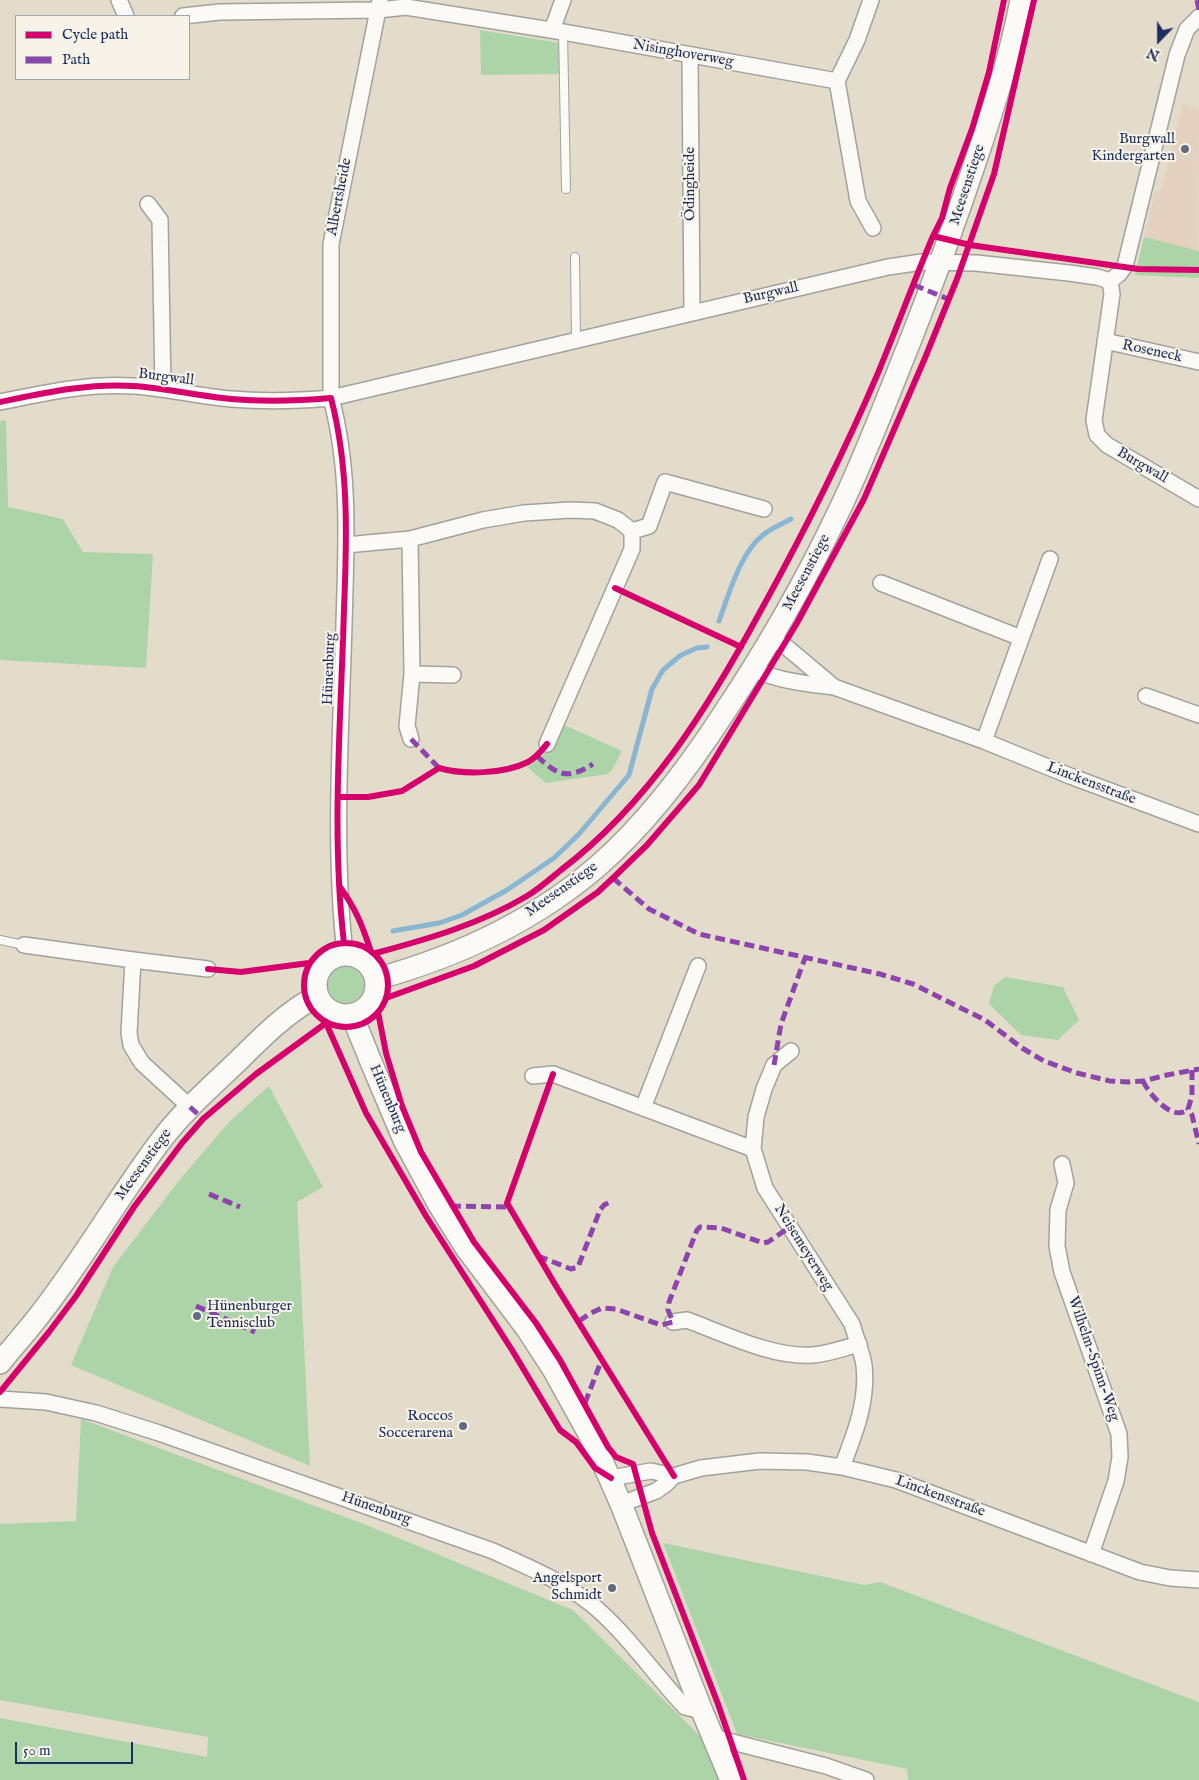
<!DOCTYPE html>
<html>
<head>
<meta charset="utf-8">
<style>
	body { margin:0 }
	#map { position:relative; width:1199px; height:1780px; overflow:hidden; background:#e4dcca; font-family:"IM FELL English",serif }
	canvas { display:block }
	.legend { position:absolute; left:15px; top:15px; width:175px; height:65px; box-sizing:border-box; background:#f7f3e8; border:1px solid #9fa5b1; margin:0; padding:6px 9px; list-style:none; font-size:15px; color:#1b2f5e }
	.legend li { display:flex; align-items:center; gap:10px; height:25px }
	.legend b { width:25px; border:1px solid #9fa5b1 }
	.north { position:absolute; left:1134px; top:15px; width:50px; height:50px; -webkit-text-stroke:4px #f7f3e8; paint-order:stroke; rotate:202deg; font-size:14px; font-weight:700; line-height:20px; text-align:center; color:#1b2f5e }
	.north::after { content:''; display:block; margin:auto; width:18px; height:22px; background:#1b2f5e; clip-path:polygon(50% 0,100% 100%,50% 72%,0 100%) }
	.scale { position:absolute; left:15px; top:1742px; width:118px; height:22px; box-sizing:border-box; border:2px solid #1b2f5e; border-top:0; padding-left:6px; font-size:15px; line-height:18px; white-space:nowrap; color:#1b2f5e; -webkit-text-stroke:4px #f7f3e8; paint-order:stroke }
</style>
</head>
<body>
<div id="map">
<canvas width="1199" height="1780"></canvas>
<ul class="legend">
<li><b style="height:6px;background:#d6006c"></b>Cycle path</li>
<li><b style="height:6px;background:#8e44ad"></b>Path</li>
</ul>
<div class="north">N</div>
<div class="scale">50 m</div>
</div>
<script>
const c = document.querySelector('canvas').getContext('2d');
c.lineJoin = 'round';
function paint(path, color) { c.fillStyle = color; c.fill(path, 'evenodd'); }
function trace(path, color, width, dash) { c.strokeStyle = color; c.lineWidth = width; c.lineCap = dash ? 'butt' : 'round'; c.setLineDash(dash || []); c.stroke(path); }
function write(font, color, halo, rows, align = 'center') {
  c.font = font + ' "IM FELL English",serif'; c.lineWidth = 4; c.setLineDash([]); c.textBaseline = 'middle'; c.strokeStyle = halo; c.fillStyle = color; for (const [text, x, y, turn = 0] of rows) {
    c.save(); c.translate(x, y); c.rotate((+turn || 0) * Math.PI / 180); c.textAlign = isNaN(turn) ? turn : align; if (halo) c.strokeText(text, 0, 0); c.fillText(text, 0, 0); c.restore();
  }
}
paint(new Path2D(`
	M1183,104L1199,108L1198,251L1144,237L1155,193L1161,190Z`), '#e4d1bf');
paint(new Path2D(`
	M480,30L560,43V74L481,75Z
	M1144,237L1199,251V278L1135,275Z
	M6,420L8,507L63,519L83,552L153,554L146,668L0,660V421Z
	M562,724L622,751L612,770L608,774L546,783L527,767C547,756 552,743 562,724Z
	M328 985a18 18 0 1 1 36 0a18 18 0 1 1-36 0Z
	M1005,977L1063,987L1079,1020L1058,1040L1021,1035L989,1004L994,986Z
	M269,1086L323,1187L297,1202L310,1466L71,1365L113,1267L181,1178L230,1121Z
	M81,1419L369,1526L573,1610L704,1740L722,1780H0V1718L207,1757L208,1737L0,1700V1524L76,1521Z
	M663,1543L864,1585L880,1582L1199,1702V1780H908L907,1769L737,1734Z`), '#acd4a8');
trace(new Path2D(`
	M719,621C729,594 740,553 763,535C771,528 782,524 791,519
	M393,931L439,923L462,915L507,890L554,858L579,834L629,775L652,689L663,670L681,655L697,648L707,647`), '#89b6d3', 5);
const lane = new Path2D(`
	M563,32L566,189
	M575,257L576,340
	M0,940L24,945`);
const street = new Path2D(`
	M119,0L126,16
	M183,16L220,12L378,10L406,7L563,32L837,81
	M552,30L563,0
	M690,56L692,312
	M837,81L858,201L873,228
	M837,81L857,40L871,0
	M148,204L160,220L163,389
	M1110,281L1119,274L1125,266L1177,55L1187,29L1199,17
	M1110,281L1112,294L1094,420L1097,435L1107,445L1199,499
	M1105,341L1199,362
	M0,402C44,393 88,383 133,386C166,388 198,396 231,399C265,402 297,401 331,398L888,267L922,262L976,263L1069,273L1097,277L1110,281
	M410,539L412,674L407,726L411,739
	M346,545L410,539L483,520L524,513L570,510L595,511L618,520L632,531
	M881,583L1021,638
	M771,639L784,645L834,687
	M753,669C778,681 807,684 834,687L984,741L1070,776L1199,824
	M412,674L453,675
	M1146,696L1199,715
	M984,741L1050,559
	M547,744L632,549V531L649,526L665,482L764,509
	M24,945L133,960L208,969
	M345,954C333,845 341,734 344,624C346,548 351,472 331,398V244L380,0
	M133,960L129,1033L131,1045L142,1063L190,1107
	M791,1051L774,1065L764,1089L756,1117L753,1149L765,1188L852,1324C856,1338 862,1352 864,1365C868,1402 855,1433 842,1467
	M533,1076L553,1074L753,1149
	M643,1108L698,966
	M1062,1164L1066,1183L1058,1210L1057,1246L1062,1272L1119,1434L1120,1457L1116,1481L1091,1554
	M673,1322L687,1320C725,1334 773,1358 813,1355C828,1354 844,1348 859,1344
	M0,1399L46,1402L96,1413L159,1433L493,1551C526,1566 560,1580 590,1603C626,1632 653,1673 685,1707L702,1711
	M611,1478L651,1471L674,1476
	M621,1504L656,1491L666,1484L674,1476L701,1468L760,1461L807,1462L842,1467L896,1480L1140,1572L1170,1578L1199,1580
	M713,1737L826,1766L866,1780`);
const secondary = new Path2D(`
	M316 985a30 30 0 1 1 60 0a30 30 0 1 1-60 0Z
	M376,979C456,957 536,920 599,865C648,822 689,767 724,713C766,650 804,584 837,515C865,458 887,398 911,339C935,278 957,217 978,154C995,103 1011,53 1021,0
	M352,1015L371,1062L404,1140L439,1205L466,1248L527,1329L553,1369L595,1445L621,1504L702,1711L731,1780
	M0,1363C11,1349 23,1336 34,1322C81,1264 117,1198 162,1139C184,1110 213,1085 239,1060C261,1038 290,1009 318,996`);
trace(lane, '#a3a19c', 10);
trace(street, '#a3a19c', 18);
trace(secondary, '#a3a19c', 24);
trace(lane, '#fbfaf7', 8);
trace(street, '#fbfaf7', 15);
trace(secondary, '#fbfaf7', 21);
trace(new Path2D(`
	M1197,0L1199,10
	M914,285L948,299
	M411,739L439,768
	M537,756C558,776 568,780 593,764
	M613,878L649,909L699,934L880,974L913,984L985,1020L1022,1048L1044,1061L1077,1073L1110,1081L1128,1082L1143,1081L1167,1075L1199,1069
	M774,1065L781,1024L805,958
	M1192,1070V1096L1188,1109L1192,1115L1199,1144
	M1143,1081C1149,1094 1173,1123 1188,1109
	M190,1107L203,1119
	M209,1194L240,1207
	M451,1206L509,1207
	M538,1256L571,1269L578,1267L600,1210L604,1205L612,1201
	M196,1306L255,1332
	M579,1321L591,1313L602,1308L616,1309L661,1325L673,1322L668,1310L669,1302L697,1230L700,1227L721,1228L763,1243L768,1242L790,1227
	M585,1403L602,1359`), '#8e44ad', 5, [10, 5]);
trace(new Path2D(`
	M933,236L970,245L1138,269L1199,270
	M0,402C44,393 88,383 133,386C166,388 198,396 231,399C265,402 297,401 331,398C349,467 347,538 344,609C341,719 331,834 344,943
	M615,588L741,647
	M339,797H368L402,791L439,768C464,775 504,774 528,762C536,758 541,751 547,744
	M340,887C355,908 362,924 370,949
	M304 985a42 42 0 1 1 84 0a42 42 0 1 1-84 0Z
	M376,953C428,939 480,924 527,896C539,889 550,879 561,870C649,803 708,708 760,612C803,534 843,455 878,373C897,327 914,281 933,236L942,218L950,188L972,129L989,72L1004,0
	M208,969L241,972L309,963
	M386,998L474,966L544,930L598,892L613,878L647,845L699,785L797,623L864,499L925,358L957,279L994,174L1034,0
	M378,1012L386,1053L402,1106L421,1152L474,1242L536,1323L560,1360L608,1447L616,1457L633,1464L652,1533L718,1704L744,1780
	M326,1023L366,1113L426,1216L512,1350L560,1430L576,1442L595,1468L611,1478
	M553,1074L507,1203L556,1286L674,1476
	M0,1392L49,1332L76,1296L134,1207L182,1143L203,1119L256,1074L326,1023`), '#d6006c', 6);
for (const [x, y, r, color] of [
	[1185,149,5,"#616c84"],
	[197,1316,5,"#616c84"],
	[463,1426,5,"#616c84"],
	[612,1588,5,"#616c84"]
]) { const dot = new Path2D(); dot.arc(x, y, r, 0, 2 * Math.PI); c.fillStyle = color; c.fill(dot); trace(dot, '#f7f3e8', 2); }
write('15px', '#1b2f5e', '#f7f3e8', [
	["Nisinghoverweg",683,54,10],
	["Ödingheide",691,184,-90],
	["Meesenstiege",968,185,-72],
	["Albertsheide",340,197,-79],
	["Burgwall",771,294,-13],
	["Roseneck",1152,352,12],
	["Burgwall",166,378,7],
	["Burgwall",1142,466,30],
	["Meesenstiege",807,573,-62],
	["Hünenburg",330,669,-88],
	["Linckensstraße",1091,784,21],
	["Meesenstiege",562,890,-35],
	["Hünenburg",387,1099,67],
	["Meesenstiege",144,1165,-54],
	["Neisemeyerweg",803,1248,58],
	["Wilhelm-Spinn-Weg",1093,1359,71],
	["Linckensstraße",940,1497,20],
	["Hünenburg",376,1509,19]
]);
write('15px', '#1b2f5e', '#f7f3e8', [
	["Burgwall",1175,140],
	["Kindergarten",1175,157],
	["Hünenburger",207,1307,"left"],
	["Tennisclub",207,1324,"left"],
	["Roccos",453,1417],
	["Soccerarena",453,1434],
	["Angelsport",602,1579],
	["Schmidt",602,1596]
], 'right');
</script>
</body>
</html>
